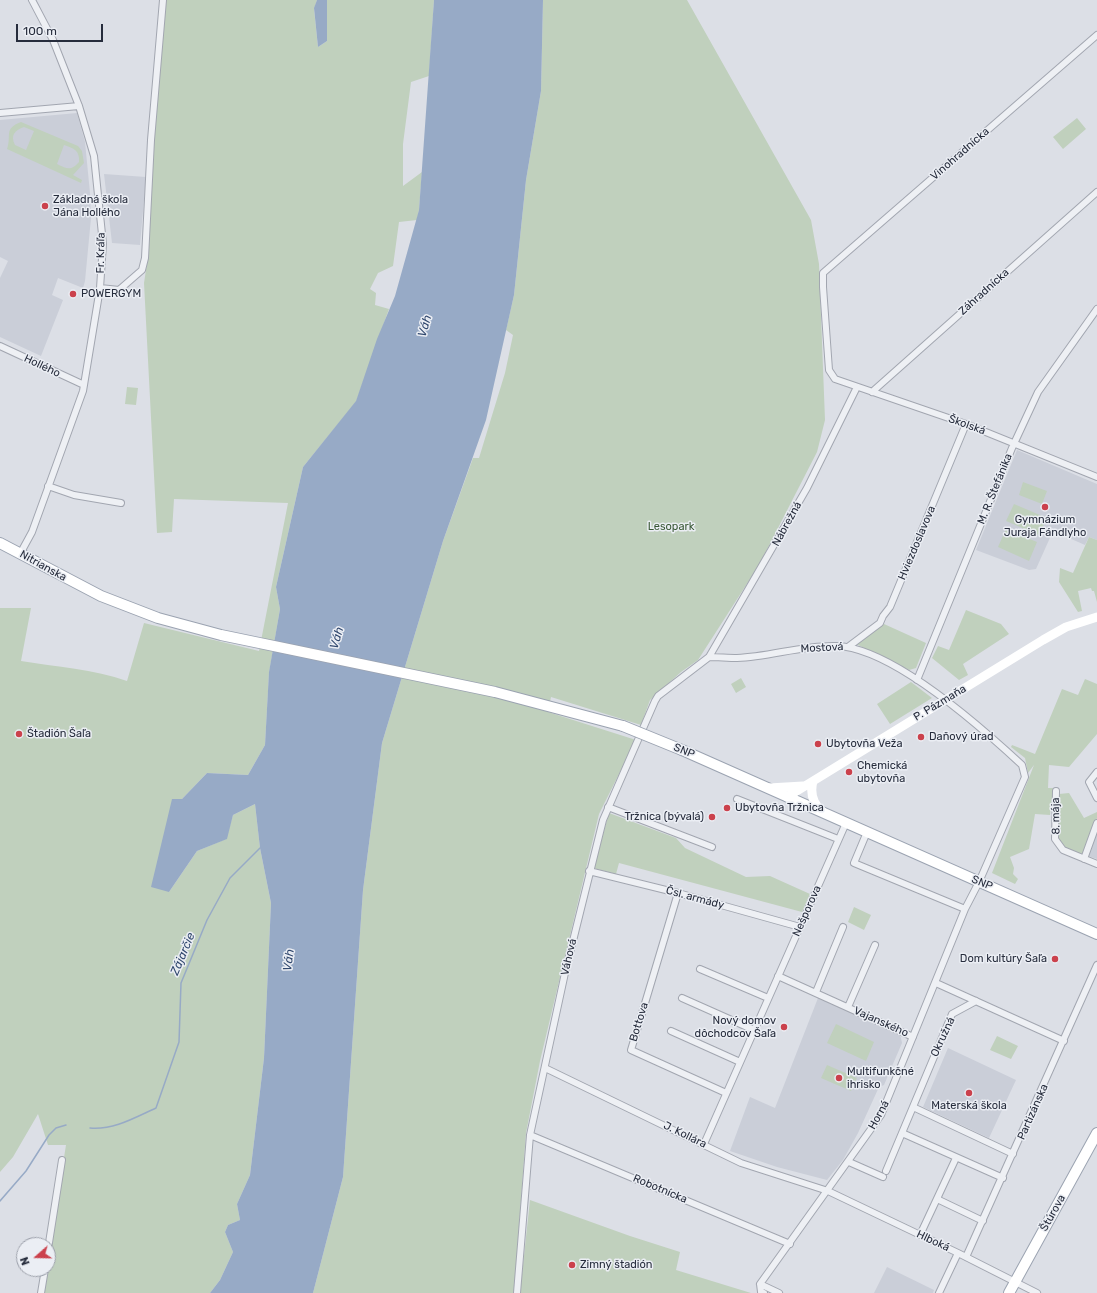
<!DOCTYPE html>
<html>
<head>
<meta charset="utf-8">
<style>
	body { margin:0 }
	#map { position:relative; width:1097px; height:1293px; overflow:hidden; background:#dcdfe6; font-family:Rubik,sans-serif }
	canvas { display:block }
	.north { position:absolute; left:16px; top:1237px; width:40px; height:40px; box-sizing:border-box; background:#ebeef4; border:1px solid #9ca0aa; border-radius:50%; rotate:250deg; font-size:11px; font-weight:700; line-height:16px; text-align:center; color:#262c3c }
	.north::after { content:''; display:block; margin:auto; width:14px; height:18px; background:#cb414c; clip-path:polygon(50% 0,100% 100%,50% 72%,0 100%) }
	.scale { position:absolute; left:16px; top:24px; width:87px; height:18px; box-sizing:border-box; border:2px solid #262c3c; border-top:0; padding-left:5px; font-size:12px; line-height:14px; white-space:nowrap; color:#262c3c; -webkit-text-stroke:3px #ebeef4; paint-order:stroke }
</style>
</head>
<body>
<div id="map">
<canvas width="1097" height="1293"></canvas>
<div class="north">N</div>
<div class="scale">100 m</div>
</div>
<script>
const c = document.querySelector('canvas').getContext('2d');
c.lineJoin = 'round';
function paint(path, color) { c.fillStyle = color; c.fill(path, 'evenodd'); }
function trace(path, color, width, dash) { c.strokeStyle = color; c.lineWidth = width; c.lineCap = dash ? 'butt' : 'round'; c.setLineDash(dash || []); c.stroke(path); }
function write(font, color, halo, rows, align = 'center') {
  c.font = font + ' Rubik,sans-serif'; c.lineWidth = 3; c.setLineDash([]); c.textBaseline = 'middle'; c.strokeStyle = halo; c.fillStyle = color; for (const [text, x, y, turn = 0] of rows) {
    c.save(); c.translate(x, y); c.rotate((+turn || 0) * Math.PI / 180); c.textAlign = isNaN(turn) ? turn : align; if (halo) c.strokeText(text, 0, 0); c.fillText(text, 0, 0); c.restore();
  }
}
paint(new Path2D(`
	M77,113L85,142L90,193L91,218L85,281L83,288L58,278L52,295L63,300L41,356L0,337V278L8,261L0,257V120Z
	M104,174L146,177L140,245L112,243Z
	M1017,450L1097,484V540L1089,537L1085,545L1053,531L1036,569L1029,570L976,550Z
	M1097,832V859L1088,856Z
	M818,998L900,1034L902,1043L884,1085L879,1087L858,1133L843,1160L827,1180L777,1167L730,1151L750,1097L775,1108Z
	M948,1048L1016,1080L989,1138L923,1107Z
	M887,1267L934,1290L933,1293H874Z`), '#caced8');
paint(new Path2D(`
	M163,0H317L314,9L318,47L327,41V0H434L429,76L411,82L403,144V186L422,172L419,210L417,220L399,222L393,266L378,273L370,289L376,293L375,305L389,309L356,402L303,467L276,587L280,609L269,673L265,745L248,775L207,773L182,799L169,892L197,851L226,839L233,815L255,804L260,848L271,903L264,1058L250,1175L237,1204L240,1220L228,1225L225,1232L233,1252L220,1280L210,1293H43L46,1269H48V1258L66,1145H48L38,1114L13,1157L0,1172V608H31L21,661C56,667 94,669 127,681L144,623L259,651L288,503L174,499L172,532L157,533L144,283L147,263L152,122Z
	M543,0H687L811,220L819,264L825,420L817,452L759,565L698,660L681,672L650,700L641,725L551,697L548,712L636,740L599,814L540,1061L526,1133L514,1293H313L343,1177L363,890L382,743L443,541L473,458H479L505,373L513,335L506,330L514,295L526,180L541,91Z
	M1077,118L1086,129L1063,149L1053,137Z
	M21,122L78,146L82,151L84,163L73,175L82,180L81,183L7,149C12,135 3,129 21,122ZM24,127L34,131L26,150L15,145C10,135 15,130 24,127ZM64,145C74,148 80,151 79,162C71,171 67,169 57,164Z
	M127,387L138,388L136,405L125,404Z
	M1023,482L1047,491L1042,504L1019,495Z
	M1014,504L1047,518L1039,535L1006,521Z
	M1006,529L1037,542L1029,561L998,547Z
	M1089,537L1097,540V602L1094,591H1092L1091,588L1078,591L1082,611L1078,612L1059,582L1060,568L1073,573Z
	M966,610L1001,624L1009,634L963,664L968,675L959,680L932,658L938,646L949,650Z
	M884,624L926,643L916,668L909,670L856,644Z
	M741,678L746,687L736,693L731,684Z
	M1085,679L1097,684V734L1069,767L1049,765L1048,788H1053L1050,815L1035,814L1029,849L1010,857L1014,868L1013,874L1018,879L1015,884L992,873L1034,765L1028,773L1025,758L1011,747L1012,745L1035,754L1062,689L1078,695Z
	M911,682L932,698L890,724L877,704Z
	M1069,793L1084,818L1097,812V818L1084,856L1062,846L1058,839L1059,794Z
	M609,813L676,838L685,848L746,877L770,876L810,894L802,912L619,863L616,874L593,868Z
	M854,907L871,915L864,930L848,922Z
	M836,1024L874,1042L866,1061L827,1043Z
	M997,1036L1018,1046L1011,1059L990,1050Z
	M827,1065L857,1078L851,1091L821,1078Z
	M530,1200L630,1236L680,1252L676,1270L751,1293H520Z`), '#c0d0bd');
paint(new Path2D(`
	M317,0H327V41L318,47L314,8Z
	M434,0H543L541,91L526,180L514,295L486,420L443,541L382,743L363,890L343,1177L313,1293H210L220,1280L233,1252L225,1232L228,1225L240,1220L237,1204L250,1175L264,1058L271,903L260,848L255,804L233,815L227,839L197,851L169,892L151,887L172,799H182L207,773L248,775L265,745L269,672L280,609L276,587L303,467L356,401L377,339L395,296L419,210Z`), '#97aac6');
trace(new Path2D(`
	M90,1128C114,1130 134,1118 156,1108L179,1042L181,983L207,920L230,878L260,848
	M0,1201L26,1171L49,1135L56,1128L66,1125`), '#97aac6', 1.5);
const street = new Path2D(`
	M1097,35L823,273V287L829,370L835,379L966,424L1097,477
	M0,113L79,106
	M100,288L119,290L142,270L145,258L151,140L163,0
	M0,346L84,385
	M872,392L1097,192
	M48,486L74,495L121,503
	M20,554L32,532L83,391L100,288L103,244L94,156L79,106L53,40L32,0
	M848,647L880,623L883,616L890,607L966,424
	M709,657C718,657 728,658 737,658C770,657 802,645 836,646C891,647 981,727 1022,765L1025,777L979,882L965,909L881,1115L760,1284L761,1292L764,1293
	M917,680L1012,448L1038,392L1097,309
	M1097,772L1089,782L1097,798
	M1056,791L1055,839L1063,850L1097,864
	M737,799L838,839
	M608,807L712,847
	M867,832L854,863L965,909
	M1084,859L1097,823
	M589,871L678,893L800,927
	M678,893L631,1050L726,1093
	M700,969L768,998
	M778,976L913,1037
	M936,983L1064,1041
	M816,992L843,927
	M682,998L754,1030
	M848,1007L875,945
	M671,1031L740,1062
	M545,1068L741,1163L828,1191L958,1253L1037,1293
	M913,1107L1013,1154
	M902,1133L1003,1178
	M530,1135L790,1244
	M704,1144L846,823
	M849,1162L883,1177
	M886,1171L952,1014L976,1001
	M937,1199L983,1221
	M920,1235L956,1158
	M48,1249L62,1160
	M966,1257L1097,965
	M760,1284L779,1293
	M41,1293L45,1269
	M517,1293L530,1135L565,973L603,820L655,701L658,696L709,657L807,488L857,387
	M939,1293L958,1253`);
const primary = new Path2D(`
	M0,543L101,596L158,618L221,635L495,692L623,726
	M682,750L1097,934
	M1009,1293L1097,1133`);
trace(street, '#a2a6b0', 8);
trace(primary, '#9ba3b1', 12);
trace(street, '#eef0f4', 6);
trace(new Path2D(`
	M813,781C810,793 812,803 822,811
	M769,788L803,786
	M787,797L1043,640L1066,627L1097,617`), '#fff', 9);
trace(primary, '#fff', 10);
const primaryBridge = new Path2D(`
	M623,726L682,750`);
trace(primaryBridge, '#9ba3b1', 12, []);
trace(primaryBridge, '#fff', 10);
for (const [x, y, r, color] of [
	[45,206,4,"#cb414c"],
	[73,294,4,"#cb414c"],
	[1045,507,4,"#cb414c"],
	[19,734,4,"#cb414c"],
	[921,737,4,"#cb414c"],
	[818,744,4,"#cb414c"],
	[849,772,4,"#cb414c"],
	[727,808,4,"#cb414c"],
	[712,817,4,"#cb414c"],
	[1055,959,4,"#cb414c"],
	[784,1027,4,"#cb414c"],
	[839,1078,4,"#cb414c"],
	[969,1093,4,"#cb414c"],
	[572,1265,4,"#cb414c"]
]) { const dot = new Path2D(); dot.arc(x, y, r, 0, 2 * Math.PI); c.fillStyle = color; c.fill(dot); trace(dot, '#ebeef4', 1.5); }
write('11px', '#262c3c', '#ebeef4', [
	["Vinohradnícka",960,154,-41],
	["Fr. Kráľa",101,253,-89],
	["Záhradnícka",984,292,-42],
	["Hollého",42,366,25],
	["Školská",967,425,20],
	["M. R. Štefánika",995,489,-68],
	["Nábrežná",787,524,-61],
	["Hviezdoslavova",917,543,-67],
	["Nitrianska",43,566,29],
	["Mostová",822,648,-3],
	["P. Pázmaňa",940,703,-31],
	["SNP",684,751,23],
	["8. mája",1056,816,-91],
	["SNP",982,883,23],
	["Čsl. armády",695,898,15],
	["Nešporova",807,911,-66],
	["Váhová",569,957,-77],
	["Bottova",639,1022,-73],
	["Vajanského",881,1022,24],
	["Okružná",943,1037,-65],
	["Partizánska",1033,1112,-66],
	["Horná",879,1115,-61],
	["J. Kollára",685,1135,26],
	["Robotnícka",660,1189,23],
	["Štúrova",1053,1213,-61],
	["Hlboká",933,1241,25]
]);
write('11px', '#262c3c', '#ebeef4', [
	["Základná škola",53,200],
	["Jána Hollého",53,213],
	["POWERGYM",81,294],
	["Gymnázium",1045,520,"center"],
	["Juraja Fándlyho",1045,533,"center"],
	["Štadión Šaľa",27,734],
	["Daňový úrad",929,737],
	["Ubytovňa Veža",826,744],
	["Chemická",857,766],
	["ubytovňa",857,779],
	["Ubytovňa Tržnica",735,808],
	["Tržnica (bývalá)",704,817,"right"],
	["Dom kultúry Šaľa",1047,959,"right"],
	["Nový domov",776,1021,"right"],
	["dôchodcov Šaľa",776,1034,"right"],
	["Multifunkčné",847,1072],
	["ihrisko",847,1085],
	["Materská škola",969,1106,"center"],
	["Zimný štadión",580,1265]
], 'left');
write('11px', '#385734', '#ebeef4', [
	["Lesopark",671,527]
]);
write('italic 12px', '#31486e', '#ebeef4', [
	["Váh",425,326,-74],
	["Váh",337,638,-74],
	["Zájarčie",183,954,-67],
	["Váh",289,960,-83]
]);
</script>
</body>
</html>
